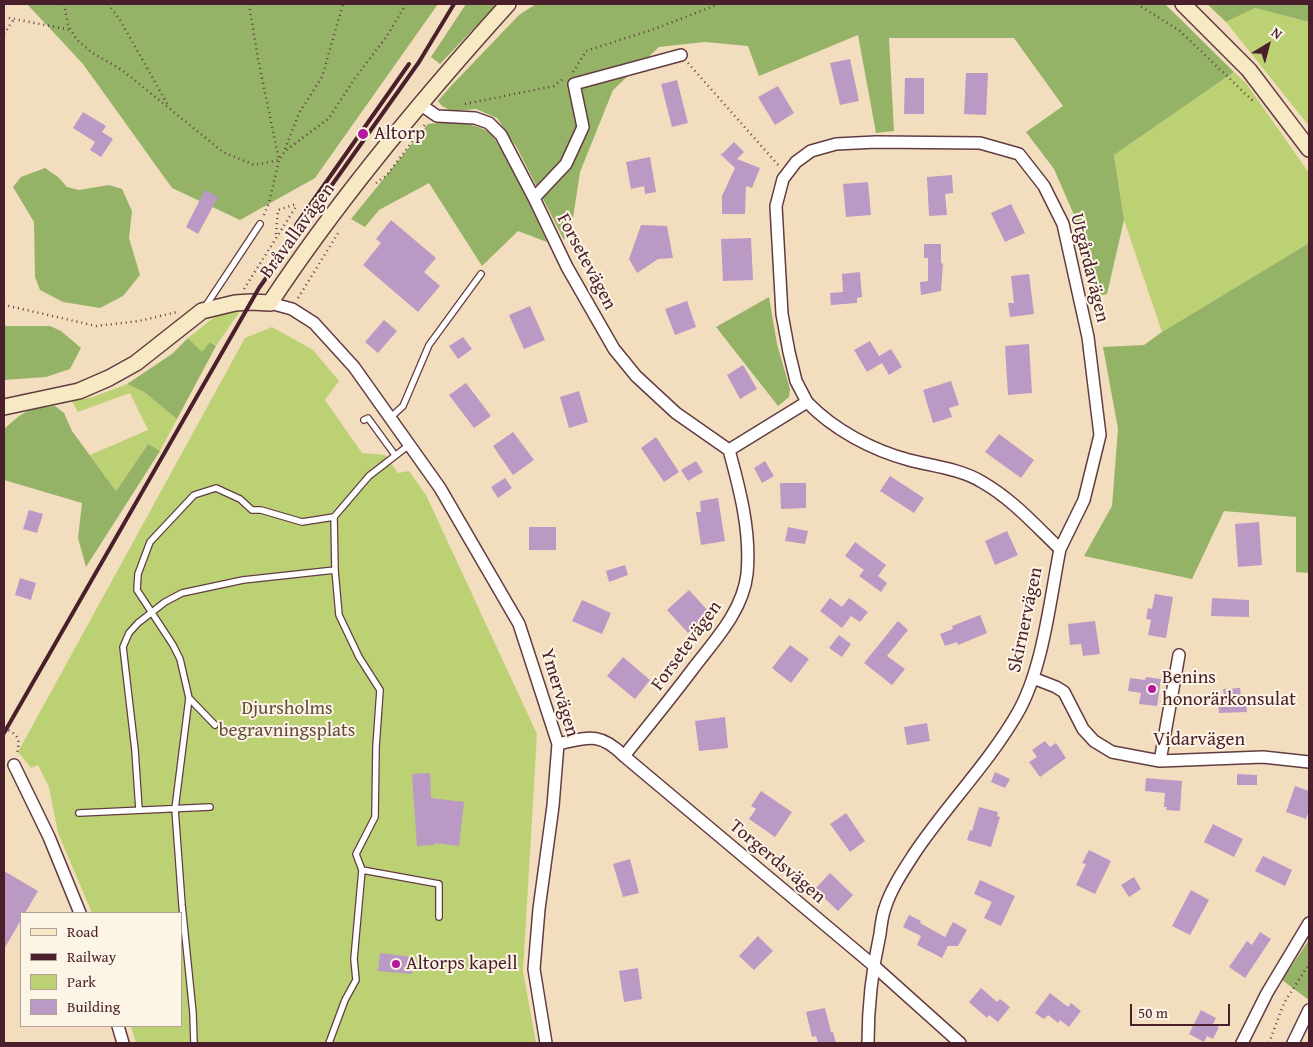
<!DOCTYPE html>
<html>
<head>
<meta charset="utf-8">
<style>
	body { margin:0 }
	#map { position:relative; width:1313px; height:1047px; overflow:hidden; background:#f3ddbf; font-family:"Gentium Book Plus",serif }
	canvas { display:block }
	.frame { position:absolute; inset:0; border:5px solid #4a1f2b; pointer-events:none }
	.legend { position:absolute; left:20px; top:912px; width:162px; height:115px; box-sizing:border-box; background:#fcf5e5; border:1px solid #b59f9b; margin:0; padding:6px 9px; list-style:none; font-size:15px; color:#4a1f2b }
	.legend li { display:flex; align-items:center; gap:10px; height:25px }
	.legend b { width:25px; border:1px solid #b59f9b }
	.north { position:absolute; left:1243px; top:20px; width:50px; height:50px; -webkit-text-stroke:4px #fcf5e5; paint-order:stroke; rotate:37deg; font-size:14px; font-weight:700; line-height:20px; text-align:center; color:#4a1f2b }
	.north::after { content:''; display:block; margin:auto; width:18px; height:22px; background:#4a1f2b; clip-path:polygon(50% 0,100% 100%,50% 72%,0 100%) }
	.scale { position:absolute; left:1130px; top:1004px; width:100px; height:22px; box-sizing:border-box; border:2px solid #4a1f2b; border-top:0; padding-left:6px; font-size:15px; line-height:18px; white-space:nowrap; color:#4a1f2b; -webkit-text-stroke:4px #fcf5e5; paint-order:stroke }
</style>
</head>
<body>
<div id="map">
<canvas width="1313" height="1047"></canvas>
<div class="frame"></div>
<ul class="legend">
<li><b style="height:6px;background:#f6e9c3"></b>Road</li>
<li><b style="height:6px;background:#4a1f2b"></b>Railway</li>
<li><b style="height:14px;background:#bcd174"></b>Park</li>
<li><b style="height:14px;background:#bb99c5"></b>Building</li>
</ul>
<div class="north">N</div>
<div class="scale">50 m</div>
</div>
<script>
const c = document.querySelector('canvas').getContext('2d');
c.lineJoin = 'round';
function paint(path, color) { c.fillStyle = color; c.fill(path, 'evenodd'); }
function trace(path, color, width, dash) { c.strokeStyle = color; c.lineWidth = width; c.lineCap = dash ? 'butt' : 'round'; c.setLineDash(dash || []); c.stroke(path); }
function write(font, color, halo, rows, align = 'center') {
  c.font = font + ' "Gentium Book Plus",serif'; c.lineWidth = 4; c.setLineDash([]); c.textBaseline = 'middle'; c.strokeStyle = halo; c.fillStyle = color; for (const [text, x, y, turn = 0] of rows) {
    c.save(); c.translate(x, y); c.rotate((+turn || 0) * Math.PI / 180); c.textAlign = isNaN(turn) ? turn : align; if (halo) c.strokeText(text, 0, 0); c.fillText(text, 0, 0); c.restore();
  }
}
paint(new Path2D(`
	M1255,8L1309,22V126L1226,22Z
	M1234,72L1246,83L1309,173V243L1162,332L1124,220L1114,155Z
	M231,310L240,311L216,346L210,342L202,353L188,338L217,315Z
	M272,327L313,350L339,381L325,400L362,453L385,455L398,473L409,471L426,495L537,734L523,971L536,1043H136L131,1026H181V913H92L58,833L49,787L38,765L31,768L18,752L245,338Z
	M127,384L144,392L177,419L160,451L147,445L116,491L90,455L148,430L130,393L78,412L72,401L93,397Z`), '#bcd174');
paint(new Path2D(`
	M27,4H438L315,178L240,220L172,188L83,64Z
	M466,4H497L440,64L431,57Z
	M536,4H1165L1234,72L1114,155L1124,220L1107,294L1092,298L1074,215L1054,169L1026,132L1063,106L1014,38H889L894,131L876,133L858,35L759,76L748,46L705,42L659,47L613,90L580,172L573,218L564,240L517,148L497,118L476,109L452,111L442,106L438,101L450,87L519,15Z
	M1207,4H1309V22L1255,8L1226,22Z
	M459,121L478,127L490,132L512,166L547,242L518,231L482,266L429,183L379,210L365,227L351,219L428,124Z
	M45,168L58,177L67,187L79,190L109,185L122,189L132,211L129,238L140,275L123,296L100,308L63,302L40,290L35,277L34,222L13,187L21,177Z
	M1309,243V573L1296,572V517L1224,511L1192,579L1084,556L1112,506L1118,429L1103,347L1144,345L1162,332Z
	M769,297L777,344L790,389L789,397L778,406L716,327Z
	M4,324L6,326H50L61,331L81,348L70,369L46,377L4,380Z
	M188,338L202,352L210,342L216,346L177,419L144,392L127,384L172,354Z
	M55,406L64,413L72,431L116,491L148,444L160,451L86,567L78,538L82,503L4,480V429C26,410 26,409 55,406Z
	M1309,940V1000L1282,980Z`), '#95b366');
paint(new Path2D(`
	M850,59L859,101L840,105L830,63Z
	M966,73H988L986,115L964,114Z
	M905,78H924V114H904Z
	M677,80L688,123L672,127L661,84Z
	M778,86L794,113L775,125L758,97Z
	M83,112L106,126L102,132L113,139L101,157L90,150L95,142L73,128Z
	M734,142L744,152L737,159L760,168L752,188L746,186L745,214H722V196L735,168L719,153L722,154Z
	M650,157L656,192L645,194L644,186L631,189L626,162Z
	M952,175L953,193L945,194L947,215L929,216L927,177Z
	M868,182L871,215L846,217L843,184Z
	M205,190L218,197L198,234L186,227Z
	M1011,204L1025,233L1005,242L991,213Z
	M391,220L436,258L424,272L440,286L418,312L363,265L381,243L376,239Z
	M641,225L667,226L673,258L658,259L637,273L629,259Z
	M751,238L753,280L723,281L721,239Z
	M924,244H941V263L943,264L941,291L921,295L920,282L928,281V258H924Z
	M860,272L862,297L857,298V303L831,305L830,293L843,292L842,274Z
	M1029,274L1034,314L1010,317L1008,303H1014L1011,276Z
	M687,301L696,327L675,335L665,309Z
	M530,306L545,340L524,349L509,315Z
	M384,320L397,331L378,353L365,342Z
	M463,337L472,349L458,359L449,346Z
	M870,341L879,356L891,349L902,367L889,375L882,363L867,372L854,350Z
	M1029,344L1032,393L1008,395L1005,346Z
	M743,365L757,389L740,399L727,375Z
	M951,381L959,405L949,408L952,417L933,423L923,390Z
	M466,383L491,416L474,428L449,395Z
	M579,391L588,422L569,428L560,397Z
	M513,432L534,460L513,475L493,446Z
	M999,434L1034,460L1021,478L985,452Z
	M656,437L679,472L664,482L641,448Z
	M696,461L703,472L688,481L681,470Z
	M765,461L774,476L762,483L754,468Z
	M890,476L924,498L914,513L880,491Z
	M505,478L512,488L498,498L491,487Z
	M780,483H806V508L781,509Z
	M718,498L725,541L701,545L696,512H701L700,501Z
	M29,510L43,514L37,533L23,529Z
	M1259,522L1262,565L1238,567L1235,524Z
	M529,527H556V550H529Z
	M788,527L808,531L805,544L785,541Z
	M1007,531L1018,555L995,565L985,541Z
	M855,542L886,565L878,576L887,583L881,592L859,576L864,570L845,556Z
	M625,565L628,575L609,582L606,571Z
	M20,578L36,583L31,600L15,595Z
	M689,590L710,613L688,633L667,610Z
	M1155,594L1173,597L1166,638L1148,635L1151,620L1146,619L1148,608L1152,609Z
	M830,598L842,607L849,598L868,612L860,622L851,616L842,628L820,611Z
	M1212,598L1249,600V617L1211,616Z
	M582,600L611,613L602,634L572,621Z
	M980,615L987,633L958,645L957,642L945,646L940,634L953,629L952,626Z
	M898,621L908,630L887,656L905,669L892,685L864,663Z
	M1095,621L1100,654L1083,656L1081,644L1070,645L1068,624Z
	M839,635L851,644L842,657L829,648Z
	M790,645L809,659L791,683L772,668Z
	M623,657L650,680L635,699L607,676Z
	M1146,677L1161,679L1157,706L1139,704L1141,693L1128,691L1130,678L1145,680Z
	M1240,688L1241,696H1246L1247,712L1219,713L1218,697L1224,696L1223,689Z
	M725,717L728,748L699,751L695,721Z
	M927,723L930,741L907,745L904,727Z
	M1045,741L1050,747L1056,743L1066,758L1040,777L1029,762L1037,757L1032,750Z
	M995,772L1010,779L1005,788L991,782Z
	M430,773L431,798L464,802L459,846L434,843L435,845L417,846L412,774Z
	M1237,774L1257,775V785H1237Z
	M1146,778L1182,781L1180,811L1166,810L1167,807H1164L1165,793L1145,791Z
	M1295,786L1309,791V810L1306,819L1286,812Z
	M761,791L792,812L775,837L749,819L756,809L751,806Z
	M979,807L998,812L997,816L1000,817L991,847L967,840L970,830L972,831Z
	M846,813L865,841L850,852L830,824Z
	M1213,824L1243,839L1234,857L1204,842Z
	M1089,850L1111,861L1095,894L1076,885L1086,864L1082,863Z
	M1263,856L1292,870L1285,886L1255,871Z
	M630,859L639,893L623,897L613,864Z
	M4,871L38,891L25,913H21V920L4,949Z
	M830,873L853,895L838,911L815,889Z
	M1134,877L1141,889L1129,897L1121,885Z
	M980,880L1015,896L1001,926L984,918L992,902L974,894Z
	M1191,890L1209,900L1190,935L1172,926Z
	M909,915L921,921L920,923L945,937L953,922L967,930L958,946H948L942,958L917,945L921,936L903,927Z
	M1260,932L1271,939L1245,978L1229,967L1247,941L1252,945Z
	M758,936L773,951L754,970L739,956Z
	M380,953L414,957L412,974L378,971Z
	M638,968L642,999L624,1002L619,971Z
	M981,988L997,1002L1000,999L1010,1007L998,1022L989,1015L987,1018L969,1002Z
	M1050,993L1068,1007L1071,1003L1081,1011L1069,1027L1060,1020L1058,1023L1048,1015L1044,1019L1035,1013Z
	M825,1008L831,1032H833L836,1043H818L816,1036L812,1037L806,1012Z
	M1201,1010L1216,1018L1213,1024L1219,1027L1213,1039L1207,1036L1204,1042L1189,1034Z`), '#bb99c5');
const lane = new Path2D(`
	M205,307L260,224
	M390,418L403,406L429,345L481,274
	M364,420L368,418L395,455
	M189,698L215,725
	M139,810L135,750L123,647L129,633L138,623L165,602L182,593L243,580L335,570
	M79,813L210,807
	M362,870L439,884V917
	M194,1043L193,1013L182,905L175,809L189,698L180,659L173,645L137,590L138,574L150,542L194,495L216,488L240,499L252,510H261L302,522L334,517
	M329,1043L345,1000L356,980L354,959L362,870L356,854L375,817L376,747L380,690L359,657L339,615L335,570L334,517L369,476L409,445`);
const street = new Path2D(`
	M421,105L437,116L475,118L489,123L501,135L534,198L566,164L583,127L574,84L681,55
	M534,198L567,267L614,349L636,376L676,413L729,450C740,490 751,532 747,574C743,610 716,639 695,666C672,697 648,726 624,756
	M270,303L292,309L314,323L354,367L440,488L519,624L558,744L553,806L539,909L534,969L546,1043
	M807,402L796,381L789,352L782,314L776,206L783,179L796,162L811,151L836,144L876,142L980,143L1019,154L1044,186L1063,224L1088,337L1100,435L1084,500L1060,549
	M729,450L807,402C834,430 872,450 909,460C932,466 961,469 982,482C1012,499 1035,525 1060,549C1050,599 1043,670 1017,714C988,764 946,806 914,854C903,871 891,889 885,908C882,916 881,926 880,934C872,970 868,1006 868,1043
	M1033,678L1056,687L1064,692L1083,729L1094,741L1112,752L1160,761L1263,757L1309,762
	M558,744C589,737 600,732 624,756L873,965L960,1043
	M1160,761L1179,655
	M14,765L49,837L80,913
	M118,1026L123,1043
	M1242,1043L1267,993L1309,923
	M1293,1043L1309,1010`);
const secondary = new Path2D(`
	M1183,4L1249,70L1309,149
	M4,407L79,391L109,378L136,363L202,311L235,303L251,302L270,303C340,197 423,98 508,4`);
trace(lane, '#633c41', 8);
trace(street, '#633c41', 14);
trace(secondary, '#633c41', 18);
trace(new Path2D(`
	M64,4L68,25L77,40L91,52L122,70L223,152L254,165L279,160L285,151L329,118L355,78L387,36L406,4
	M108,4L120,20L169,107
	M249,4L258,59L279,160L269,203L263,217
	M1137,4L1180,31L1255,103
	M4,17L71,30
	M4,34L14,19
	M688,63L779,166
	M573,72L586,51L657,28L719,4
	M465,104L554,86L563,79
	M285,149L299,113L322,77L343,4
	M376,183L387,175L427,122
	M276,234L278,210L296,204
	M244,289L297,205
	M298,298L340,230
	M4,303L9,306L96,326L139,321L177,312
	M4,728C17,734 21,738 17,753
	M1269,1043L1284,1003L1309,964`), '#633c41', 2.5, [1, 4]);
trace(lane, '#fff', 5.5);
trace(street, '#fff', 11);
trace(secondary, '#f6e9c3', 15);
trace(new Path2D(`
	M296,225L409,64
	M4,733L259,288L419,62L454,4`), '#4a1f2b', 4);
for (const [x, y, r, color] of [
	[363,134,6,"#b5179e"],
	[1152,689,5,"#b5179e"],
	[396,964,5,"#b5179e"]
]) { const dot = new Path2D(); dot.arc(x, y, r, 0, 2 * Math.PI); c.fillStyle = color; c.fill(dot); trace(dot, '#fcf5e5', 2); }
write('19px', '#4a1f2b', '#fcf5e5', [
	["Altorp",374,134],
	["Benins",1162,678],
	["honorärkonsulat",1162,700],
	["Altorps kapell",406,964]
], 'left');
write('19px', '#4a1f2b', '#fcf5e5', [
	["Bråvallavägen",298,231,-54],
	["Forsetevägen",586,262,62],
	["Utgårdavägen",1089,268,76],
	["Skirnervägen",1026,620,-78],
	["Forsetevägen",687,646,-54],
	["Ymervägen",559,693,73],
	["Vidarvägen",1199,740],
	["Torgerdsvägen",777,862,40]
]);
write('19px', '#664c3d', '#fcf5e5', [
	["Djursholms",287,709],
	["begravningsplats",287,731]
]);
</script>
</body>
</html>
